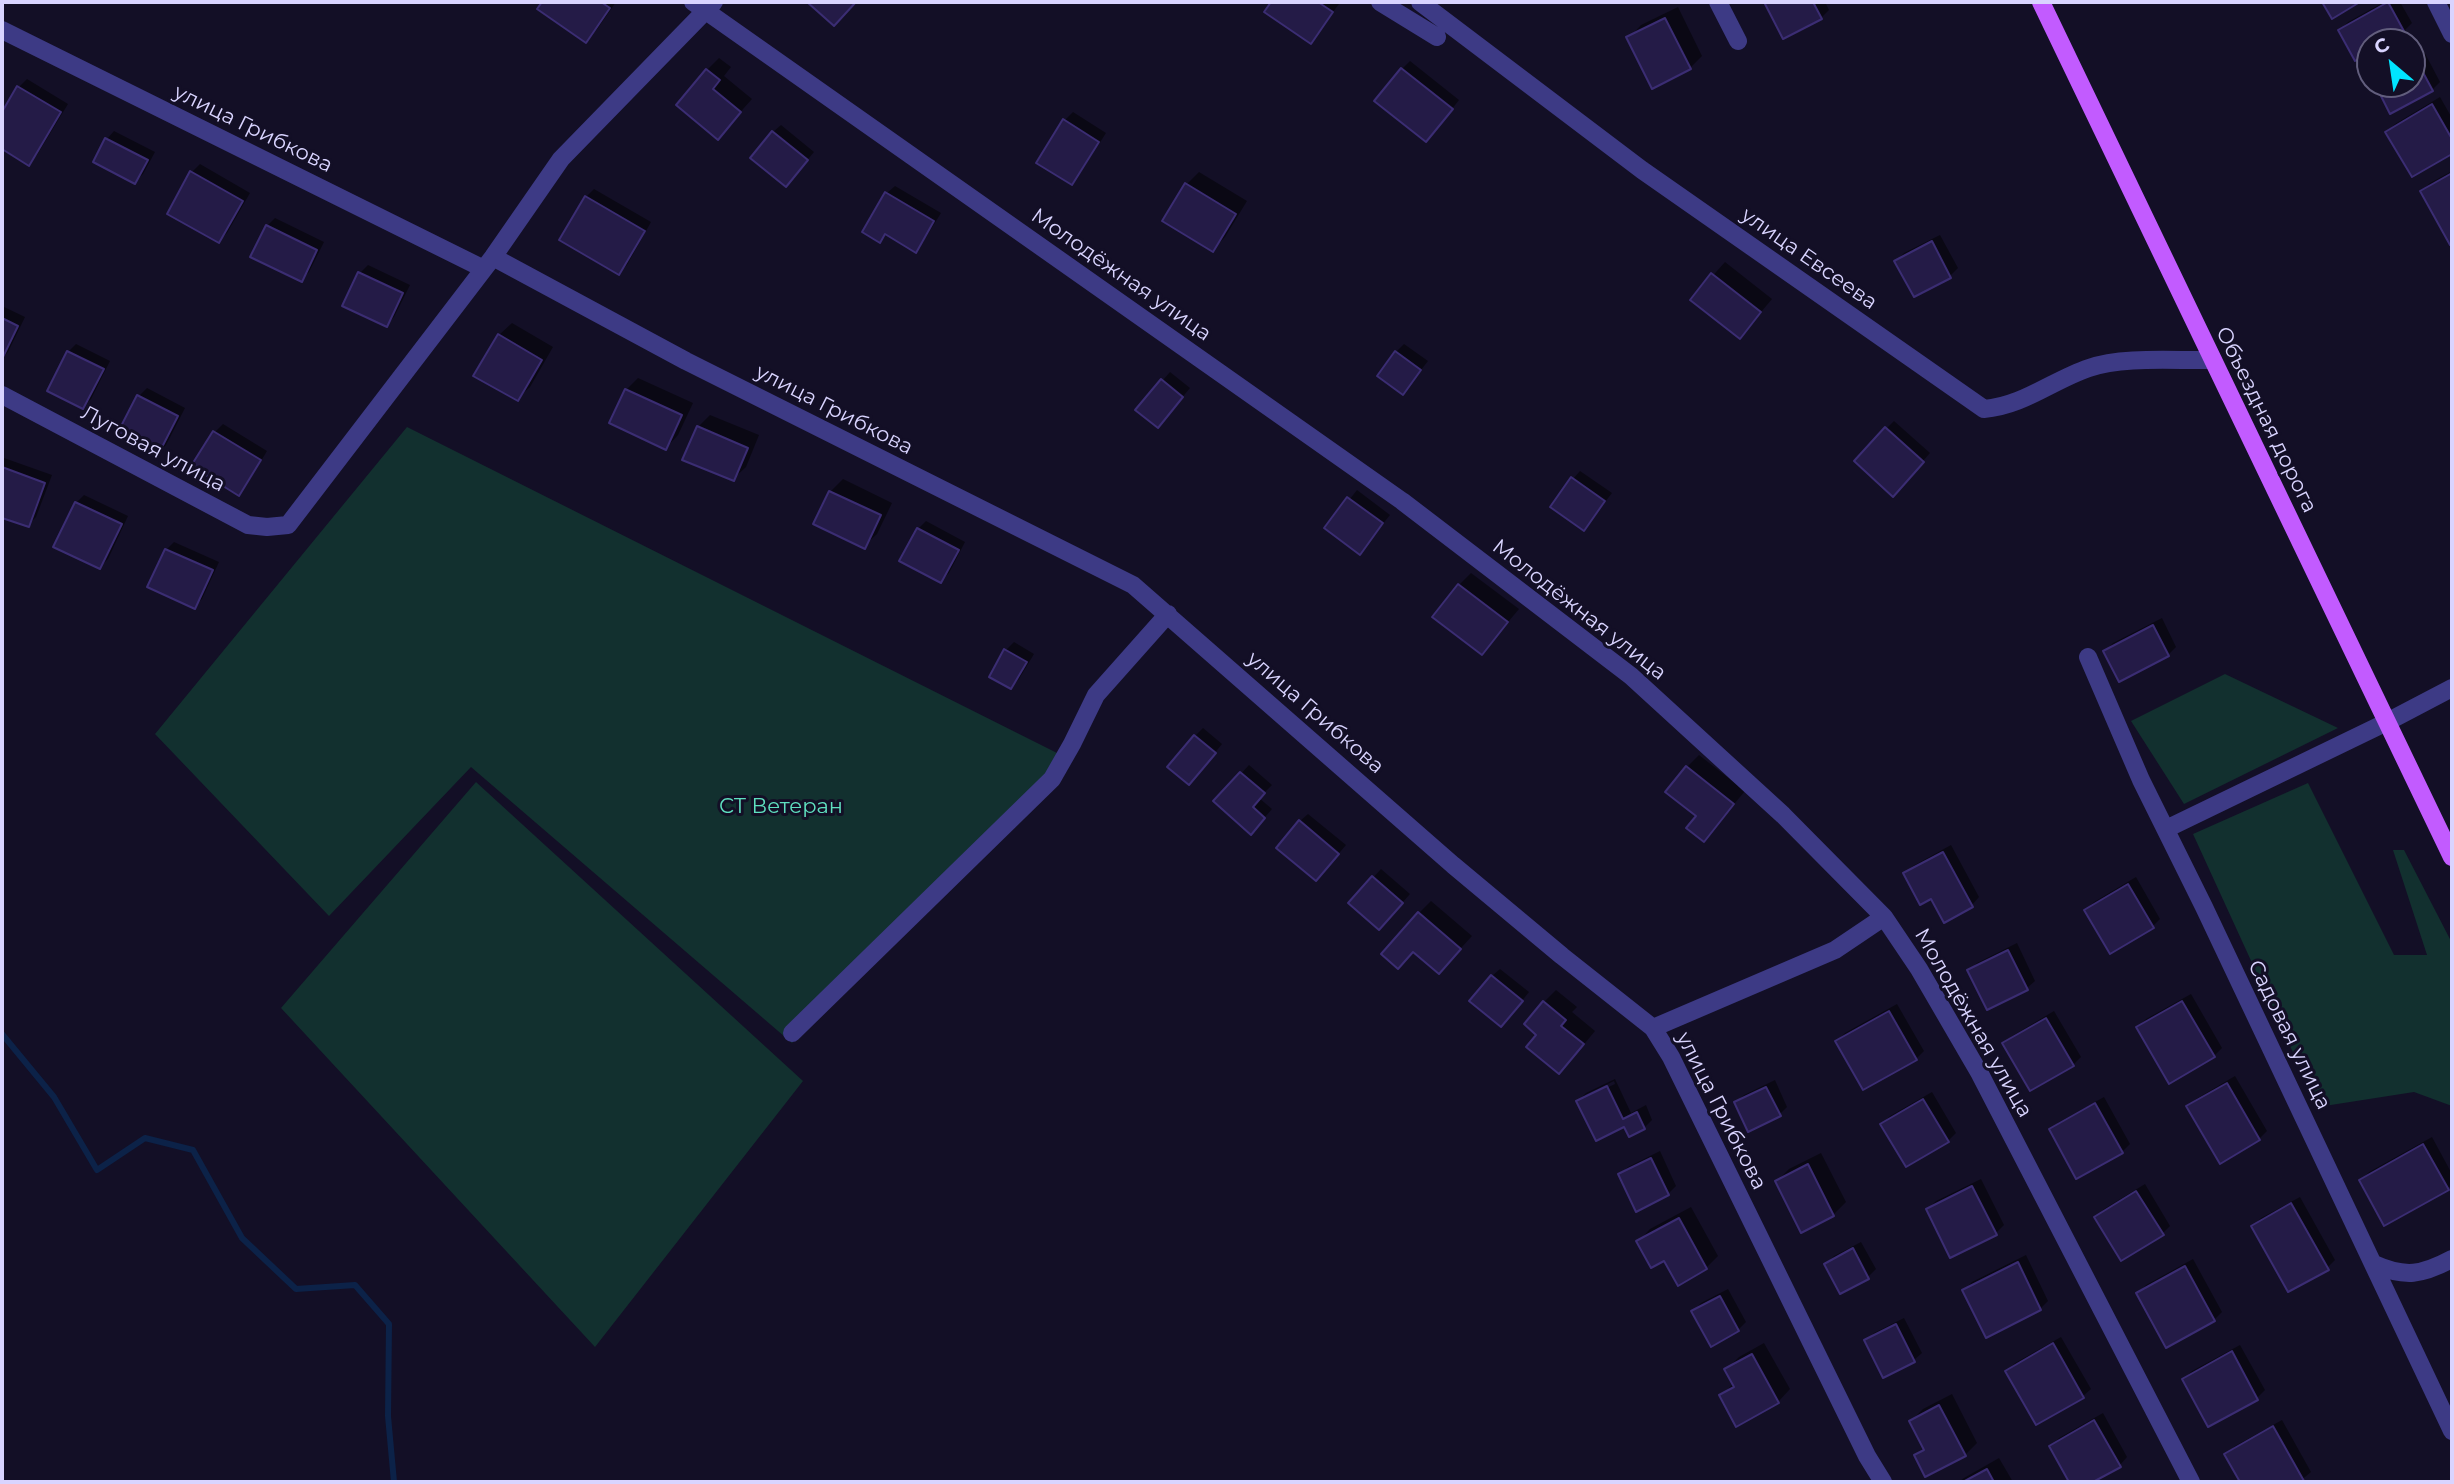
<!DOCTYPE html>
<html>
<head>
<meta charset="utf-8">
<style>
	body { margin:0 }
	#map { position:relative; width:2454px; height:1484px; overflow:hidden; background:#130f26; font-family:Montserrat,sans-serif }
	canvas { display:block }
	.frame { position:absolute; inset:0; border:4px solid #d9d4ff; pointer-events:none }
	.north { position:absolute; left:2356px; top:28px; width:70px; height:70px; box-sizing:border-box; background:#130f26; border:2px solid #625e7d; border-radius:50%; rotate:331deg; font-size:19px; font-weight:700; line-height:28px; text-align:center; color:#d9d4ff }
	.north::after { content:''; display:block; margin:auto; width:24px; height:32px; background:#00e5ff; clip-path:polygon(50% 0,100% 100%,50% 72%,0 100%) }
</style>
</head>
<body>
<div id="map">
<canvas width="2454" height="1484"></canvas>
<div class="frame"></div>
<div class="north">С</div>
</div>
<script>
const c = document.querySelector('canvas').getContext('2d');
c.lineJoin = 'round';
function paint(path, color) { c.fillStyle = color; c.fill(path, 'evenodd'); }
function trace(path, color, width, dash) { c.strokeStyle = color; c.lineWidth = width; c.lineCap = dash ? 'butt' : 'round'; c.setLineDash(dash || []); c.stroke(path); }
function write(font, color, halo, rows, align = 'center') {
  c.font = font + ' Montserrat,sans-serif'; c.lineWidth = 6; c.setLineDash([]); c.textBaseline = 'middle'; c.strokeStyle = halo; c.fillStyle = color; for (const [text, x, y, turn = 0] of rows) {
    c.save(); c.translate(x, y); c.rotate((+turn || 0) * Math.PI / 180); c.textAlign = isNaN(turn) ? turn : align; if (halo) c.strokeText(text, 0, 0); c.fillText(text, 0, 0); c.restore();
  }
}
paint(new Path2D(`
	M407,427L1067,758L792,1043L471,767L329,916L155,734Z
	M2225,674L2338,728L2184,804L2131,721Z
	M476,782L803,1081L595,1347L281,1008Z
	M2308,783L2394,955H2427L2393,850H2404L2452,943V1106L2414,1092L2318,1107L2193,834Z`), '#12302f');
paint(new Path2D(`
	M544,2H616L598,28L586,41L539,9Z
	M1274,2H1337L1339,4L1310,42L1267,12Z
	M1766,2H1825L1829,10L1821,18L1783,37Z
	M2384,2H2400L2412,23L2404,31L2385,42H2370V50L2340,30L2348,22Z
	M1678,7L1702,56L1690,68L1629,38L1641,25Z
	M2418,40L2440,82L2432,90L2377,84H2412V44Z
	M719,58L731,67L724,76L752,99L718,137L707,70Z
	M1410,61L1459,100L1434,132L1402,69Z
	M27,79L68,104L37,155L29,163L2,147V115L19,87Z
	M2440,97L2452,118V152L2413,175L2387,132L2395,124Z
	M1073,112L1106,133L1079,175L1071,183L1065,120Z
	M781,125L814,152L793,177L773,132Z
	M114,131L155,152L143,174L135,182L95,161L107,139Z
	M200,164L250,193L227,233L219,241L192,172Z
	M2452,171V242H2451L2422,191L2430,183Z
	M1199,172L1247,201L1225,237L1213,250L1165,220L1187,184Z
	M895,186L941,213L923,242L915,250L887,234L880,241L887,193Z
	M594,189L651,222L627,265L619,273L586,197Z
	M275,218L324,242L309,272L301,280L267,226Z
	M1940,235L1958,268L1950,276L1914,295L1896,261L1904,253Z
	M1725,262L1772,299L1740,337L1692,299Z
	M368,265L410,285L394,317L386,325L360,273Z
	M2,306L25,317L8,352L2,358Z
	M512,323L553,347L530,387L517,399L499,335Z
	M76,344L110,361L91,399L83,407L49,390L68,352Z
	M1404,344L1428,361L1403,393L1396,352Z
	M1170,372L1190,388L1165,418L1138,409Z
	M638,378L693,403L678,435L666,448L626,390Z
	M147,388L185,408L166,445L158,453L120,433L139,396Z
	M710,415L759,435L746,467L733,479L698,427Z
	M1894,421L1930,453L1901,486L1886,429Z
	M223,424L267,451L246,486L239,493L194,466L215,432Z
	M4,458L52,475L36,517L28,525L2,516V459Z
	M1580,471L1612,493L1584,529L1573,479Z
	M843,479L892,503L877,534L864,546L830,492Z
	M1357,490L1390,515L1360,552L1327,528Z
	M84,495L128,516L108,559L100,567L76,503Z
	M926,521L965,542L949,573L941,581L918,529Z
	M174,542L219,562L202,599L194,607L166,550Z
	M1471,573L1519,609L1482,653L1459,585Z
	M2162,618L2176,647L2168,655L2119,680L2105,651L2113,643Z
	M1014,642L1034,654L1019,679L1011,687L1006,650Z
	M1203,728L1222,744L1197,775L1195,736Z
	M1699,755L1745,791L1704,840L1687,767Z
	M1249,765L1272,785L1259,798L1272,809L1259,824L1216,801Z
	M1308,814L1346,845L1324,871L1300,821Z
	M1951,845L1979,897L1972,905L1932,897L1905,874L1913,866Z
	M1381,869L1410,894L1387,920L1350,903Z
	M2136,877L2160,919L2152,927L2086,910L2094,902Z
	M1431,901L1472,936L1451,959L1414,950L1419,913Z
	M2017,943L2035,981L2027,988L1988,1008L1969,971L1977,963Z
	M1500,969L1529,992L1509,1017L1492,976Z
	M1556,990L1577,1007L1572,1012L1595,1031L1571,1060L1539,1034L1544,1002Z
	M2191,994L2222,1048L2214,1056L2138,1027L2146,1019Z
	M1897,1004L1924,1051L1916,1059L1837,1041L1845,1033Z
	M2054,1011L2081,1057L2073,1065L2004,1043L2012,1036Z
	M2235,1076L2267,1131L2259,1139L2188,1106L2196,1099Z
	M1615,1079L1631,1113L1646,1105L1652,1120L1644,1128L1630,1135L1625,1125L1578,1101L1586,1093ZM1614,1081L1615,1084L1585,1098V1095Z
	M1775,1080L1787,1107L1779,1115L1736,1102L1744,1095Z
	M1932,1092L1956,1133L1948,1141L1882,1124L1890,1116Z
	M2104,1097L2130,1144L2122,1152L2051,1130L2059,1122Z
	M2432,1137L2452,1174V1184L2448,1189L2361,1180L2369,1172Z
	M1660,1151L1676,1186L1668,1194L1620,1174L1628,1167Z
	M1821,1153L1846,1202L1833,1215L1802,1231L1777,1181L1789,1169Z
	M1981,1179L2004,1225L1996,1233L1928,1209L1936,1201Z
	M2145,1184L2170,1226L2162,1234L2096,1217L2104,1209Z
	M2300,1197L2335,1260L2327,1268L2253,1226L2261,1218Z
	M1691,1207L1718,1256L1706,1268L1665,1258L1638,1242L1650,1229Z
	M1861,1242L1876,1269L1868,1277L1841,1292L1826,1264L1834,1256Z
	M2026,1255L2048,1301L2040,1309L1964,1290L1972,1282Z
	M2193,1259L2222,1312L2214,1320L2138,1293L2146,1285Z
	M1728,1289L1746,1322L1738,1330L1693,1311L1701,1303Z
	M1904,1318L1922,1353L1914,1360L1867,1341L1874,1333Z
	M2061,1337L2091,1389L2083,1396L2007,1371L2015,1363Z
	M1764,1343L1790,1389L1778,1402L1721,1396L1734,1383L1726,1370L1739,1357Z
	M2240,1345L2265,1390L2257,1398L2209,1425L2184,1379L2192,1371Z
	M1952,1394L1977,1443L1965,1455L1916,1456L1924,1447L1911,1421L1923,1409Z
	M2103,1413L2127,1457L2120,1465L2090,1482H2071L2051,1446L2059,1438Z
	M2282,1420L2311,1472L2299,1482H2242L2227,1454L2235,1446Z
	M1999,1458L2013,1482H1959L1964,1478Z`), '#0007');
trace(new Path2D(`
	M2,1034L54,1097L97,1170L145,1138L193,1150L242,1238L296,1289L355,1285L389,1324L388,1416L394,1482`), '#0c2248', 6);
const building = new Path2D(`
	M542,2H601L610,8L586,43L537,9Z
	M807,2H856L834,26Z
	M1271,2H1318L1333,12L1311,44L1264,12Z
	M1764,2H1813L1822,19L1783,39Z
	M2322,2H2360L2332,19Z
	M2388,2L2405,33L2389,42H2370V52L2355,61L2338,30Z
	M1665,18L1691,69L1652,89L1626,37Z
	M2412,52L2433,91L2390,114L2375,84H2412Z
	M1401,68L1453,109L1426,142L1374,101Z
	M706,69L720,80L713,89L741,112L718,140L676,105Z
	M17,86L61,112L29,166L2,149V112Z
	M2432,104L2452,139V154L2412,177L2385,132Z
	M1063,119L1099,142L1072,185L1036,163Z
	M772,131L808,160L786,187L750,158Z
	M105,138L148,160L135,184L93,162Z
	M190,171L243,201L219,243L167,214Z
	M2452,173V244L2450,245L2420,191Z
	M1185,183L1236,214L1213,252L1162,221Z
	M885,192L934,221L916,253L885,234L880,243L862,232Z
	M585,196L645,231L619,275L559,240Z
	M266,225L317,250L302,282L250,257Z
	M1932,241L1951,278L1914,297L1894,261Z
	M358,272L403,293L387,327L342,306Z
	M1711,273L1761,312L1740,339L1690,300Z
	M2,318L18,326L2,359Z
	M498,334L542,360L518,401L473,376Z
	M67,351L104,369L83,409L47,391Z
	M1395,351L1421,370L1403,395L1377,376Z
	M1161,379L1183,397L1158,428L1135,410Z
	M625,389L682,415L666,450L609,423Z
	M137,395L178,416L158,455L117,434Z
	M697,426L748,448L734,481L682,460Z
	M1885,427L1924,462L1893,497L1854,461Z
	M213,431L261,460L239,496L191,466Z
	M2,467L45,483L29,527L2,518Z
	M1571,477L1605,501L1584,531L1550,507Z
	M829,491L881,515L865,549L813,524Z
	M1347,497L1383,523L1360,555L1324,528Z
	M75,502L122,524L100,569L53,547Z
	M917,528L959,550L941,583L899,561Z
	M165,549L213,570L195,609L147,587Z
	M1458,584L1508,622L1482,655L1432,617Z
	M2153,625L2169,656L2119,682L2103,651Z
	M1004,649L1027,662L1011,689L989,677Z
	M1194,735L1216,753L1189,785L1167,767Z
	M1686,766L1734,804L1704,842L1686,828L1696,816L1665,792Z
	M1240,772L1265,793L1253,807L1265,818L1251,835L1213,801Z
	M1299,820L1339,854L1316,881L1276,848Z
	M1943,852L1973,907L1944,923L1931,899L1920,905L1903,873Z
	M1372,876L1403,903L1379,930L1348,903Z
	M2128,884L2154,928L2110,954L2084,910Z
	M1418,912L1461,949L1439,974L1413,952L1398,969L1381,954Z
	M2008,950L2028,990L1987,1010L1967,970Z
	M1491,975L1523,1001L1501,1027L1469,1001Z
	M1543,1001L1566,1020L1561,1026L1584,1044L1559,1074L1526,1047L1536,1035L1524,1024Z
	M2182,1001L2215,1057L2169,1084L2136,1027Z
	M1889,1011L1917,1060L1863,1090L1835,1041Z
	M2046,1018L2074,1066L2030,1091L2002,1043Z
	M2227,1083L2260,1140L2220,1164L2186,1106Z
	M1607,1086L1623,1119L1637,1112L1645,1129L1629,1137L1624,1127L1596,1141L1576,1101Z
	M1766,1087L1781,1116L1748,1132L1734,1102Z
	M1923,1099L1949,1142L1906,1167L1880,1124Z
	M2095,1103L2123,1153L2076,1179L2049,1129Z
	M2423,1144L2449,1190L2384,1226L2359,1180Z
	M1651,1158L1669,1195L1636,1212L1618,1174Z
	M1808,1164L1834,1216L1801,1233L1775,1181Z
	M1972,1186L1997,1235L1950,1258L1926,1209Z
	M2136,1191L2164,1235L2121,1261L2094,1217Z
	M2291,1203L2329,1270L2288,1292L2251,1226Z
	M1679,1218L1707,1269L1678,1286L1664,1261L1651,1268L1636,1241Z
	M1853,1248L1869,1279L1840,1294L1824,1264Z
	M2018,1262L2041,1310L1986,1338L1962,1290Z
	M2185,1266L2215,1321L2166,1348L2136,1293Z
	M1720,1296L1739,1331L1711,1347L1691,1311Z
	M1896,1324L1915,1362L1883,1378L1864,1340Z
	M2053,1343L2084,1398L2036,1425L2005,1371Z
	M2232,1351L2258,1400L2208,1427L2182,1379Z
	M1752,1354L1779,1403L1736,1427L1719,1395L1734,1387L1724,1369Z
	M1939,1405L1966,1456L1925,1477L1914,1455L1924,1450L1909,1421Z
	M2094,1420L2121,1467L2093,1482H2069L2049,1446Z
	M2273,1426L2304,1481L2240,1482L2224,1454Z
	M1987,1469L1994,1482H1963Z`);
paint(building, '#241b47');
trace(building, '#3b2d73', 2);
trace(new Path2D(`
	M693,2L1402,501L1631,676L1783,815L1884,917L1919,969L1980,1074L2191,1482
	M1380,2L1437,37
	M1420,2L1642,170L1984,409C2023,406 2053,380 2089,368C2123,356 2176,361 2213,360
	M1718,2L1738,41
	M2436,2L2452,34
	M2,30L484,269
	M493,257L686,361L1133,585L1453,865L1562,956L1653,1028L1671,1057L1867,1456L1883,1482
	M2,395L248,525L267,527L288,525L493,257L561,159L714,2
	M2088,657L2141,780L2204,907L2452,1431
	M2166,829L2387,722L2452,688
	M1653,1028L1835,950L1884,917
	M792,1033L1052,779L1072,744L1096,695L1168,614
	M2374,1264C2405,1278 2422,1275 2452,1259`), '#3d3a85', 18);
trace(new Path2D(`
	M2041,2L2452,857`), '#c25bff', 18);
write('21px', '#d9d4ff', '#130f26', [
	["улица Грибкова",253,129,26],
	["улица Евсеева",1809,259,35],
	["Молодёжная улица",1121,275,35],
	["улица Грибкова",834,410,27],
	["Объездная дорога",2266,420,64],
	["Луговая улица",153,449,28],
	["Молодёжная улица",1579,610,38],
	["улица Грибкова",1315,713,41],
	["Молодёжная улица",1973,1023,60],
	["Садовая улица",2289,1035,64],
	["улица Грибкова",1721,1111,63]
]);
write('21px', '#5fe0c0', '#130f26', [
	["СТ Ветеран",781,807]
]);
</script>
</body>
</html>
